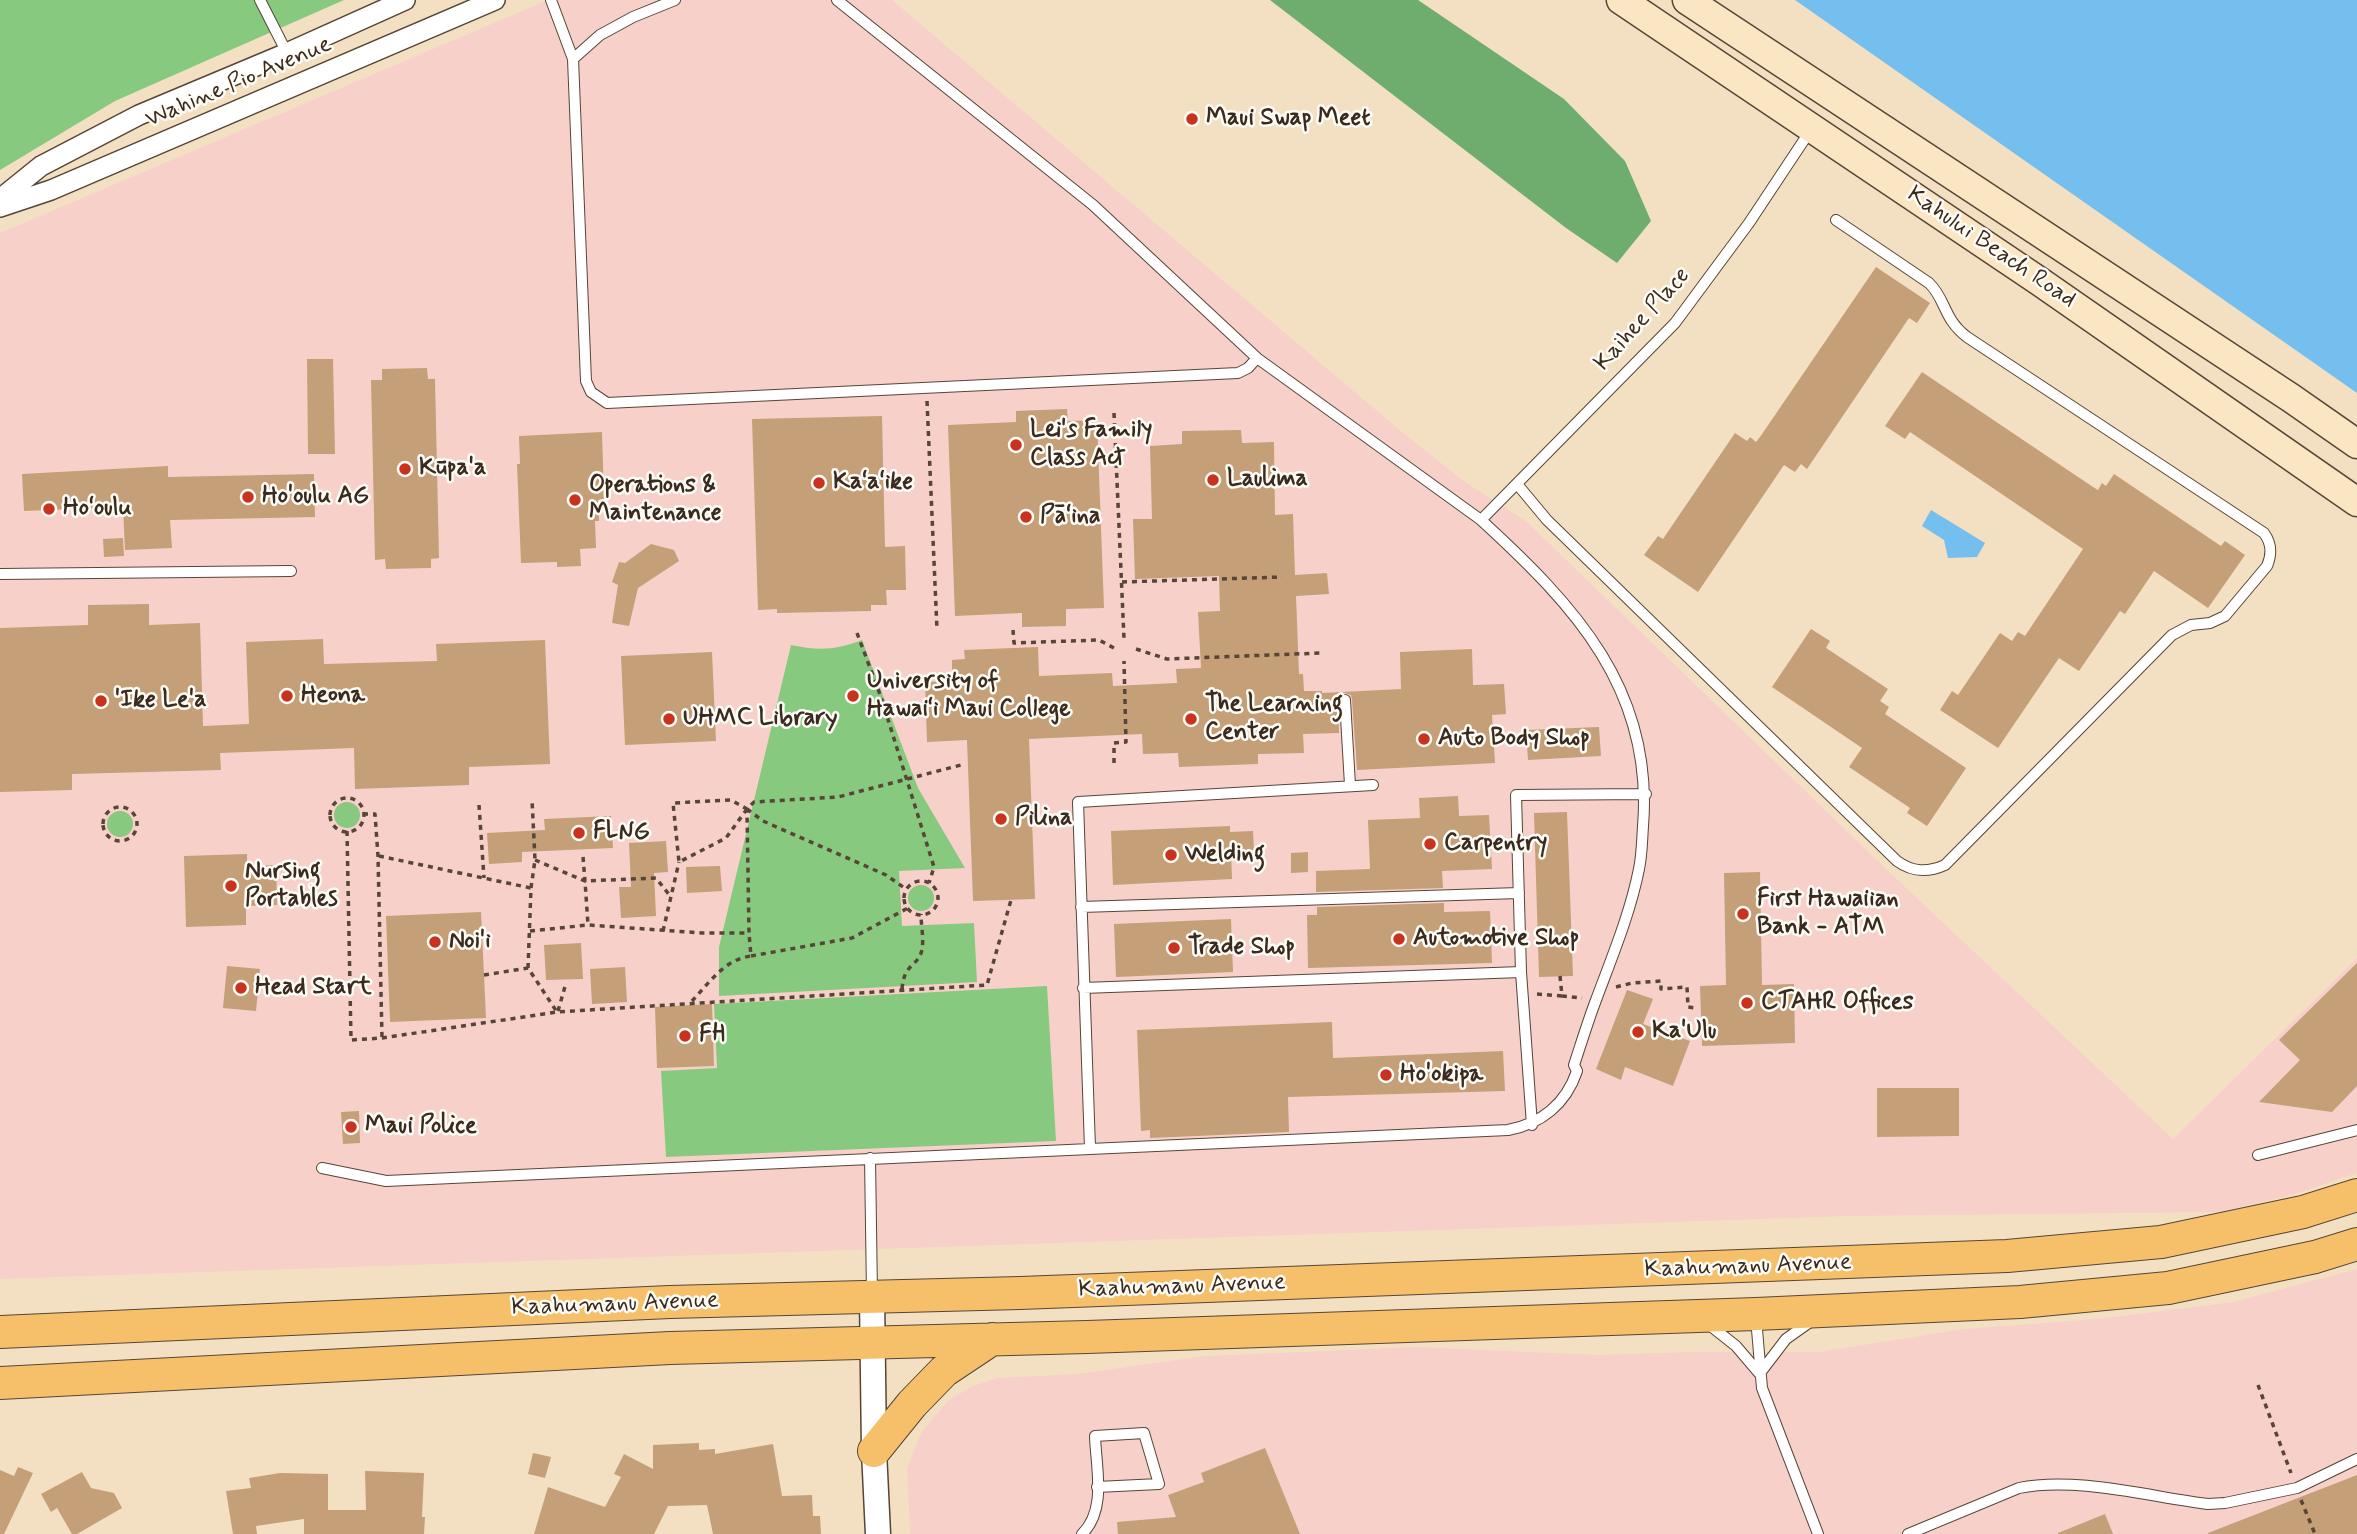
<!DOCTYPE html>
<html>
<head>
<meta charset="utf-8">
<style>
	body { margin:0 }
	canvas { display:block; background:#f3e0c2 }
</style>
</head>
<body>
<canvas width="2357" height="1534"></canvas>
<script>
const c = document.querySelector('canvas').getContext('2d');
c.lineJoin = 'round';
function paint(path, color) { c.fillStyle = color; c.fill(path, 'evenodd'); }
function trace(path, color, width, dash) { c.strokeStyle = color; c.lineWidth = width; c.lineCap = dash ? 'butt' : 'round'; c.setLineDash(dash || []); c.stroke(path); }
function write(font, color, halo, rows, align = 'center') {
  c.font = font + ' Mynerve,sans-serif'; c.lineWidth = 5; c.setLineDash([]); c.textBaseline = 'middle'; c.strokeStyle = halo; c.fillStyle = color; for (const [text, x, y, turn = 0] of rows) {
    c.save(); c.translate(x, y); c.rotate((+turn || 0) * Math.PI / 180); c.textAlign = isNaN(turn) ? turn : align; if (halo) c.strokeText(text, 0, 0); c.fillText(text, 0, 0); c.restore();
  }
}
paint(new Path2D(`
	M548,0H892L1396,427L1465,482L1527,522L1886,869L2173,1139L2357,958V1173L2292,1195L2220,1212L1849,1216L0,1279V233Z
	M2357,1269V1534H910L907,1468L922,1431L949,1400L973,1386L998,1378L1077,1374L1205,1356L1416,1347L1598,1355L1691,1352H1819L1964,1329L2097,1319L2233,1302Z`), '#f7d1c9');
paint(new Path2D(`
	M0,0H344L115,101L0,170Z
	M862,640L918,788L965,868L899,871L902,926L974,923L977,982L719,996V947L791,645C818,651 837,650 862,640Z
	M334 815a13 13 0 1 1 26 0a13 13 0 1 1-26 0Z
	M107 824a13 13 0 1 1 26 0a13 13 0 1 1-26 0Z
	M908 898a13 13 0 1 1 26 0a13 13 0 1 1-26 0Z
	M1047,986L1056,1141L666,1157L661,1071L717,1068L714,1004Z`), '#88c980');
paint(new Path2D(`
	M1270,0H1418L1564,99L1625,161L1651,221L1617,263L1566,228Z`), '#6ead6e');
paint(new Path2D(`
	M1795,0H2357V393Z
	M1931,510L1985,543L1977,557L1948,558L1944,540L1922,526Z`), '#74bfed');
paint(new Path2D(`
	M1876,267L1930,303L1917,323L1909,318L1807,469L1801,464L1795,472L1784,465L1698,592L1644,555L1658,536L1663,539L1735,433L1747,441L1750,437L1756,442L1760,437Z
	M307,359H333L335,454H308Z
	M427,368L428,379H435L439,558L431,559V568L386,569L385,559L375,560L371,380H382V369Z
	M1922,372L2093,487L2098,490L2102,483L2106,486L2114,474L2221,546L2225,541L2245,555L2208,608L2154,571L2125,614L2120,611L2079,671L2059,658L1998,748L1940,710L1952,691L1958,695L2000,633L2012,641L2018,632L2025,636L2083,549L1910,432L1905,439L1885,426Z
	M1067,409L1068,421L1097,420L1104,608L1066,609V626L1022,627V613L955,616L948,425L1016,422V411Z
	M882,416L885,547L905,546L906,590H886L887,605H871V611L777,613V609L758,610L752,419Z
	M1241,430L1242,443L1274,442L1275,515L1293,514L1295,575L1327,573L1329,594L1296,596L1299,674H1303L1304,691H1322V693L1401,689L1400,652L1472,649L1473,685L1504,684L1506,714L1492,715L1495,763L1357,770L1352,700L1351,695L1345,693L1340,694L1338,700L1339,733L1303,734L1304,753L1258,754V764L1179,767L1178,753L1143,754L1142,734L1029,739L1035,899L973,901L967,740L927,742L925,682L952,681V660L965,659L964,650L1038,647L1039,676L1112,673L1113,686L1177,683L1176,669L1201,668L1198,612L1220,611L1219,576L1135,579L1133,519H1152L1150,446L1182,444V431Z
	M602,432L604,499L598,500L599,521H595L596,548L580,549L581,566L557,567V562L521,563L517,464H520L519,436Z
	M168,466V477L314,474L315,517L170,520L172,548L125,550L123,507L24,511L22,474Z
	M123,538L124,556L104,557L103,539Z
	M651,544L674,550L679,561L638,588L629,626L612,623L618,585L612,582L619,562L625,563Z
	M149,604V625L200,623L203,726L249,724L246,642L323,639L324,664L437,661L436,644L545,640L550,764L469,767V785L355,789L354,748L220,753L221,770L72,774V790L0,792V628L88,625V605Z
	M1811,629L1830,641L1826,648L1888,689L1880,701L1889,707L1885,714L1966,768L1927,826L1907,813L1910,808L1849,767L1862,748L1772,687Z
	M712,652L716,741L625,745L621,656Z
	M1599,727L1601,756L1528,760L1526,730Z
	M1458,796L1459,816L1489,815L1492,869L1442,871L1443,888L1316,892V871L1370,869L1368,820L1420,818L1419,798Z
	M1567,812L1573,976L1539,977L1534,813Z
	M611,816L613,848L522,852V862L489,864L487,833L545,830L544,819Z
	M1230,826V832L1253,831L1254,850L1231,851L1232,879L1113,885L1111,831Z
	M666,841L668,872L654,873L656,916L621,918L619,887H631L629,843Z
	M1308,852V872L1291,873V853Z
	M247,854V866L276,865L277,905L246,906V925L186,927L184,856Z
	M720,866L722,891L687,893L686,867Z
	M1760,872L1762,985L1794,984L1795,1043L1702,1046L1700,986L1726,985L1724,873Z
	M1444,903V912L1490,911L1492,963L1308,968L1307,915H1317V907Z
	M481,912L486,1018L390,1022L386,916Z
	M1231,919L1233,972L1116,977L1114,924Z
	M581,943L583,979L546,980L544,945Z
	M2357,963V1086L2332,1112L2259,1102L2300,1060L2279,1040Z
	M227,966L260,969L256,1011L223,1008Z
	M625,967L627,1002L592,1004L590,969Z
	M1627,990L1653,999L1643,1024L1690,1041L1673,1086L1625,1067L1621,1080L1596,1069Z
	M712,1004L714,1066L657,1068L655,1007Z
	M1332,1022L1333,1058L1503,1051L1505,1091L1288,1097L1289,1132L1150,1138V1130L1141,1131L1137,1030Z
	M1877,1088H1959V1136L1877,1137Z
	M359,1111L360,1143L343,1144L341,1112Z
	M699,1443V1450L715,1449V1454L773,1444L782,1496L812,1495L813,1516H820L821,1534H713L707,1505L668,1506L654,1534H534L548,1487L605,1507L621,1477L614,1474L624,1454L653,1469V1445Z
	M1265,1448L1300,1534H1118L1117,1522L1176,1517L1168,1495L1204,1482L1201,1473Z
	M533,1453L551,1457L545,1478L528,1474Z
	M18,1467L33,1473L4,1534H0V1470L14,1476Z
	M365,1471L424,1473L422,1517H425L424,1534H304V1519L256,1526L257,1534H233L226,1491L251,1488L249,1478L280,1473L328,1474V1510H366Z
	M82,1472L91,1488L114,1493L122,1508L77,1534H72L57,1508L51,1512L41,1494Z
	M2357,1475V1534H2208V1533Z
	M2105,1514L2113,1534H2058V1533Z`), '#c49f77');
const service = new Path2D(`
	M260,0L287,53
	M551,0L573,59L600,35L633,17L675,0
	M573,59L586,381L591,392L607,403L1238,373L1248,368L1257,358
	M1517,484L1547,520L1897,861C1912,872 1927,873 1945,865L2172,635L2191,625L2210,623L2225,616L2267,566C2272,554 2272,544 2264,533L1967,337C1943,319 1946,299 1929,283L1836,220
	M1481,520L1675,323L1749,223L1810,131
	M0,574L291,571
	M1345,700L1350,785
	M1081,907L1519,893
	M1083,988L1521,972
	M1532,1125L1521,972L1516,795L1646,794
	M1090,1148L1078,802L1373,785
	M2258,1155L2357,1130
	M870,1158L872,1294
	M322,1168L386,1181L1508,1130C1541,1124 1566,1104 1577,1071L1574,1065C1581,1044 1588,1021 1596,1000C1612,957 1630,914 1639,869C1642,855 1642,840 1643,826C1654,690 1575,606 1481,520L1257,358L1093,205L837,0
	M1756,1318L1762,1388L1818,1534
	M1707,1323L1736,1346L1759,1373
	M1760,1373L1786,1339L1810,1322
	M1082,1534C1107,1510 1096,1468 1095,1436L1144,1433L1159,1484L1097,1487
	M1908,1534L2019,1488C2075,1476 2151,1497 2208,1504L2225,1503L2297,1488L2357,1459`);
const minor = new Path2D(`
	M0,199L41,166L139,115L287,53L405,0
	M0,207L51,190L495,0`);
const tertiary = new Path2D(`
	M872,1296L874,1451L878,1534`);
const secondary = new Path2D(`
	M1621,0L2039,281L2357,502
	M1687,0L2291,398L2357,444`);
const primary = new Path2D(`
	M0,1332L670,1302L1020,1293L2007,1256L2161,1242L2303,1212L2357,1195
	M0,1383L670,1348L1087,1337L1756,1314L2020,1302L2168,1288L2315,1257L2357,1244
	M874,1451L912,1404L944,1371L992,1339`);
trace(service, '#574537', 12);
trace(minor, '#574537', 22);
trace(tertiary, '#574537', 27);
trace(secondary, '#574537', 31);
trace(primary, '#574537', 34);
trace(new Path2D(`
	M927,401L937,630
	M1114,413L1124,639
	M1122,582L1282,577
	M1013,630L1014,643L1099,640L1114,648
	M857,633L881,697L934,867L929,883
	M1136,649L1167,659L1321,653
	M1114,763V743L1126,742L1124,661
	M330 815a17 17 0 1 1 34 0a17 17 0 1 1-34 0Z
	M479,805L484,878
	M103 824a17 17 0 1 1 34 0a17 17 0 1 1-34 0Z
	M747,809L726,838L679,862L673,803L731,800L747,809L754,802L838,797L961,765
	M747,809L763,821L886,875L906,889
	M363,814H375L378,856L382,1038
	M347,831L351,1040L382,1038L557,1012L987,985L1011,900
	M379,856L531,888
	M583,857L585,881L656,878L671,897
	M535,860L585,881L588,925
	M904 898a17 17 0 1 1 34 0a17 17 0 1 1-34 0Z
	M530,931L588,925L702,933H749L747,811
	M663,931L679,862
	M751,956L852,938L908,908
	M528,968L531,888L535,860L532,800
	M484,975L528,968L557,1012
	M1560,976L1562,996L1582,998
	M1616,987L1632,983L1661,981V989L1687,987L1688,1007L1696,1008
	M902,989C904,962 919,967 922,949C924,939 921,925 921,914
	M1537,994L1562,996
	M692,1001C709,983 725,959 751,956L749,933
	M558,1011L566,983
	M2258,1385L2291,1473
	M2301,1500L2315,1534`), '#574537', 3.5, [5, 5]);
trace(service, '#fff', 10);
trace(minor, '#fff', 19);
trace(tertiary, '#fff', 24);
trace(secondary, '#fbe6c4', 28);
trace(primary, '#f6c06b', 32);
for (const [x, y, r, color] of [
	[1192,119,7,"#c8321e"],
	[1016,445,7,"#c8321e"],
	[405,469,7,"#c8321e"],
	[1213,480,7,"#c8321e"],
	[819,483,7,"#c8321e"],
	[248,497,7,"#c8321e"],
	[575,500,7,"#c8321e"],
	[49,509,7,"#c8321e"],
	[1026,517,7,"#c8321e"],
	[287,696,7,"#c8321e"],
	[853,696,7,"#c8321e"],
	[101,701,7,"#c8321e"],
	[669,719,7,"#c8321e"],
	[1191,719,7,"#c8321e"],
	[1424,739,7,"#c8321e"],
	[1001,819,7,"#c8321e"],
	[579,833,7,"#c8321e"],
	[1430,844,7,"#c8321e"],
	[1171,855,7,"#c8321e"],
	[231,886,7,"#c8321e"],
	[1743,914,7,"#c8321e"],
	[1399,939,7,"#c8321e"],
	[435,942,7,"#c8321e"],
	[1174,948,7,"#c8321e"],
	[241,988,7,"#c8321e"],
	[1747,1003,7,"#c8321e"],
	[1638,1032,7,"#c8321e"],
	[685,1036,7,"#c8321e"],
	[1386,1075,7,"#c8321e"],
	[351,1127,7,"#c8321e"]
]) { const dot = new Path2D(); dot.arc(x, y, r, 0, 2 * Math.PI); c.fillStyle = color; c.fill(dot); trace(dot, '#fdfcf7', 2.5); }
write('24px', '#3b2a1e', '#fdfcf7', [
	["Wahine Pio Avenue",239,83,-23],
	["Kahului Beach Road",1991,248,34],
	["Kaihee Place",1643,320,-48],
	["Kaahumanu Avenue",1748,1267,-2],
	["Kaahumanu Avenue",1182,1287,-2],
	["Kaahumanu Avenue",615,1305,-2]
]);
write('bold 24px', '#3b2a1e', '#fdfcf7', [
	["Maui Swap Meet",1206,119],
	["Lei's Family",1030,431],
	["Class Act",1030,459],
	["Kūpa'a",419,469],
	["Laulima",1227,480],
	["Ka‘a‘ike",833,483],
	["Operations &",589,486],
	["Maintenance",589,514],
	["Ho'oulu AG",262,497],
	["Ho‘oulu",63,509],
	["Pā‘ina",1040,517],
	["University of",867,682],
	["Hawai‘i Maui College",867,710],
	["Heona",301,696],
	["'Ike Le'a",115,701],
	["The Learning",1205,705],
	["Center",1205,733],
	["UHMC Library",683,719],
	["Auto Body Shop",1438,739],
	["Pilina",1015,819],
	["FLNG",593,833],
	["Carpentry",1444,844],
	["Welding",1185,855],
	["Nursing",245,872],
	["Portables",245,900],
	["First Hawaiian",1757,900],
	["Bank - ATM",1757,928],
	["Automotive Shop",1413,939],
	["Noi'i",449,942],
	["Trade Shop",1188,948],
	["Head Start",255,988],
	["CTAHR Offices",1761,1003],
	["Ka'Ulu",1652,1032],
	["FH",699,1036],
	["Ho'okipa",1400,1075],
	["Maui Police",365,1127]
], 'left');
</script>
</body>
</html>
